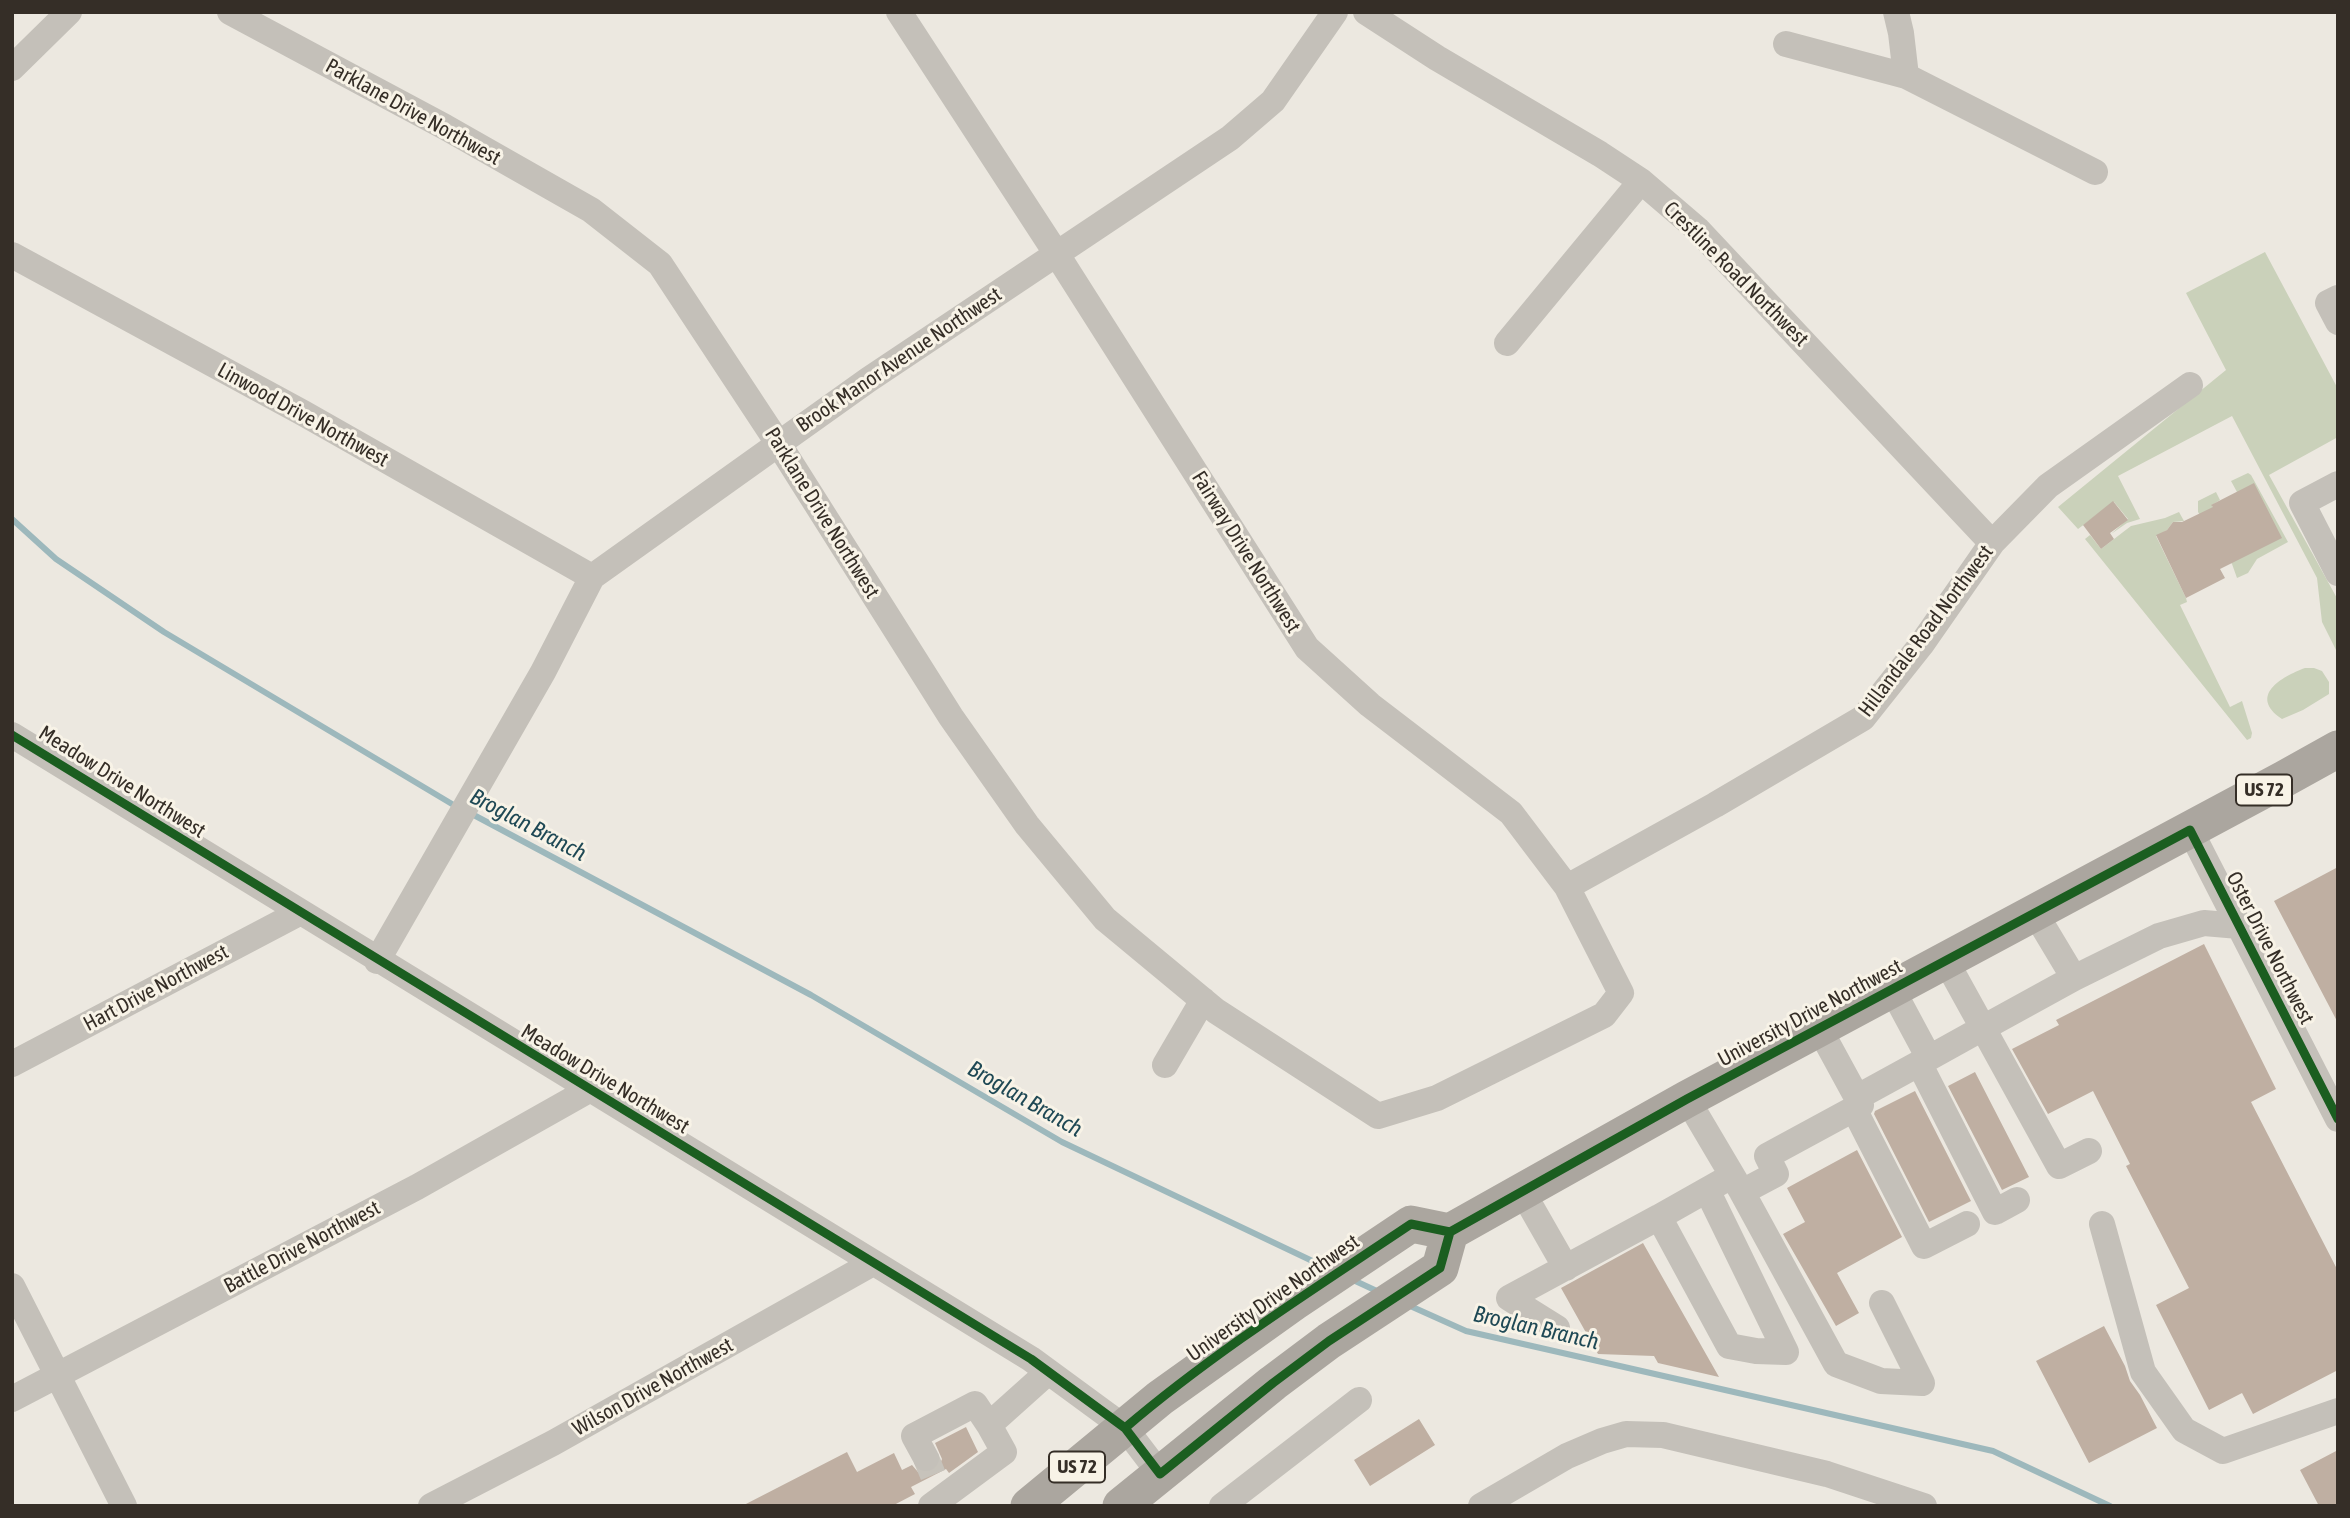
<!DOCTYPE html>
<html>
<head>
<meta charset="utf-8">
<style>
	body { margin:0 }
	#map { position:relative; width:2350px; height:1518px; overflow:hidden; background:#ece8e0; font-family:"Asap Condensed",sans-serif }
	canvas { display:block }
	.frame { position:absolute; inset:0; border:14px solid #352e27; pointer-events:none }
</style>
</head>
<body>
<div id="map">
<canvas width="2350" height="1518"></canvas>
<div class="frame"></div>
</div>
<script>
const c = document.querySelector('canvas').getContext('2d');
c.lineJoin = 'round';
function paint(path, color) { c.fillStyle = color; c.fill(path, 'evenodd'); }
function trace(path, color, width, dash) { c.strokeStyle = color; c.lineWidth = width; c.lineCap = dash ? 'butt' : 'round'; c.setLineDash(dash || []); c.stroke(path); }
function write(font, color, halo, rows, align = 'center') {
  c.font = font + ' "Asap Condensed",sans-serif'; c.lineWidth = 6; c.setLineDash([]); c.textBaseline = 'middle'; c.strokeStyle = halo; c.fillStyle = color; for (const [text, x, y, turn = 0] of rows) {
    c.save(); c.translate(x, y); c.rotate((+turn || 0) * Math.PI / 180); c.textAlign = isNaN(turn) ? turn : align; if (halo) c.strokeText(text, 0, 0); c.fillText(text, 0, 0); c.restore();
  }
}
paint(new Path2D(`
	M2265,252L2338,389V437L2269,475L2338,600V654L2322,622L2317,578L2232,416L2118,476L2140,519L2127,523L2111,534L2128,519L2114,502L2078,529L2058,507L2226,370L2186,293Z
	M2248,473L2251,475L2288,542L2257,559L2248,573L2237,578L2232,564L2198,512V501L2216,492L2220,500L2212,505L2239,559L2237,492L2231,481Z
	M2179,512L2184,521L2173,522L2167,530L2156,536L2186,598L2187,602L2180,605L2230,707L2242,701L2252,733L2251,738L2247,740L2085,539L2090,535L2101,549L2131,526L2165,518Z
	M2305,668H2314L2322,671L2329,682V694L2303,710L2282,719C2248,696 2281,677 2305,668Z`), '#cad1ba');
trace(new Path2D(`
	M12,519L56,559L164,632L457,807
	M470,813L811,995L1062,1142L1325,1267
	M1351,1279L1379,1292
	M1408,1305L1466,1331L1993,1451L2110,1506`), '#9db8bc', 6);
paint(new Path2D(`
	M2254,483L2282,538L2220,569L2225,578L2186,598L2156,535L2167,530L2173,522H2182L2213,507L2211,505Z
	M2113,501L2128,520L2110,533L2114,539L2101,549L2083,525Z
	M2338,867V1023L2274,901Z
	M2204,944L2276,1089L2251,1102L2338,1271V1370L2253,1414L2242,1393L2209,1410L2156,1305L2189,1288L2126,1166L2130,1164L2093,1091L2048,1114L2012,1049L2059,1025L2056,1020Z
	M1975,1072L2029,1177L2002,1190L1948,1086Z
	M1915,1091L1971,1201L1929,1222L1874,1114L1875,1111Z
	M1857,1150L1902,1237L1837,1273L1859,1313L1836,1326L1783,1234L1805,1222L1787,1188Z
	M1643,1243L1719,1377L1658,1363L1654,1356L1598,1354L1561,1288Z
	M2104,1326L2125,1366L2130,1381L2140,1395L2157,1428L2089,1463L2036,1361Z
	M1419,1419L1435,1445L1370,1486L1354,1460Z
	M966,1427L978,1452L949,1473L946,1469L911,1487L915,1494L892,1506H742L847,1452L857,1472L894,1453L902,1470L912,1465L918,1472L926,1474L933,1472L939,1467L942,1459L935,1443Z
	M2338,1450V1506H2319L2300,1470Z`), '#bfafa2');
trace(new Path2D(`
	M926,1458L933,1475`), '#c7c3bb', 26, [26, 13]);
trace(new Path2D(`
	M230,12L445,127L591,210L660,264L778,443L951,717L1027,825L1105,919L1216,1011L1378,1116L1437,1098L1604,1015L1621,993L1567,887L1511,813L1370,705L1307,648L1056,253L899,12
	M1366,12L1437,58L1600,154L1641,181L1697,229L1992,543
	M1896,12L1901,33L1906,76L2095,172
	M1786,44L1906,76
	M12,68L69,12
	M12,255L303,413L592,577
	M2338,298L2328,303L2338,322
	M1507,343L1641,181
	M2338,484L2302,503L2338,573
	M12,735L1031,1359L1125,1428L1160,1474
	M2190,830L2338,1119
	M1567,887L1715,805L1863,718L1921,645L1992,543L2048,486L2190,385
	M2035,913L2074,978
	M377,961L543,672L592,577L868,380L1230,138L1273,101L1335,12
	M1946,961L1983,1028L2074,978L2159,936L2204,923L2239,926
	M1929,1058L1983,1028L2059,1166L2089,1151
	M1919,1063L1995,1212L2017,1200
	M12,1064L299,913
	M1165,1065L1203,1000
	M1856,1098L1929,1058L1892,989
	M1687,1099L1742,1192L1776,1174L1767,1156L1861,1105L1819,1028
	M1854,1109L1924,1246L1967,1224
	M1522,1191L1566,1268
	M1742,1192L1836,1364L1881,1381L1922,1383L1882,1303
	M1659,1217L1721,1182
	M2102,1224L2143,1372L2184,1430L2223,1451L2338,1411
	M12,1286L124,1506
	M1557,1328L1509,1298L1659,1217L1729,1346L1756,1351L1786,1352L1707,1190
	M12,1399L417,1187L589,1090
	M926,1458L914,1436L975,1404L989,1425
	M431,1506L553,1443L873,1263
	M931,1506L1004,1452L989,1425L1047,1373
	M1222,1506L1359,1400
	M1481,1506L1567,1456L1602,1441L1626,1434L1663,1435L1827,1474L1924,1506`), '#c4c0b9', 26);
trace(new Path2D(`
	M1029,1506L1160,1398L1293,1303L1411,1224L1450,1232L1687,1099L2284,779L2338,749
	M1121,1506L1273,1383L1329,1341L1440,1268L1450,1232`), '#aba69f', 37);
trace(new Path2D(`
	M12,735L1031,1359L1125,1428L1160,1474L1273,1383L1329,1341L1440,1268L1450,1232
	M1125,1428C1214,1352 1314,1289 1411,1224L1450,1232L1687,1099L2190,830L2338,1119`), '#1b5e20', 9);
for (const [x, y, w] of [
	[2264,790,56],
	[1077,1467,56]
]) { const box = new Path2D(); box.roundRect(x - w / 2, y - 15.5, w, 31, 5); c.fillStyle = '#f8f3e7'; c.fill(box); trace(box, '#352e27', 2); }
write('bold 19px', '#352e27', null, [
	["US 72",2264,790],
	["US 72",1077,1467]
]);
write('21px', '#352e27', '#f8f3e7', [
	["Parklane Drive Northwest",413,112,29],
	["Crestline Road Northwest",1736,274,45],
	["Brook Manor Avenue Northwest",899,360,-34],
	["Linwood Drive Northwest",303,415,29],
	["Parklane Drive Northwest",822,513,58],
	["Fairway Drive Northwest",1246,552,58],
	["Hillandale Road Northwest",1926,631,-53],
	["Meadow Drive Northwest",122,782,32],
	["Oster Drive Northwest",2270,948,63],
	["Hart Drive Northwest",156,988,-28],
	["University Drive Northwest",1810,1013,-28],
	["Meadow Drive Northwest",605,1079,31],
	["Battle Drive Northwest",302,1247,-28],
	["University Drive Northwest",1273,1298,-35],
	["Wilson Drive Northwest",653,1387,-29]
]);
write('italic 23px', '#1f4955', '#f8f3e7', [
	["Broglan Branch",528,825,28],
	["Broglan Branch",1025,1099,30],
	["Broglan Branch",1536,1328,13]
]);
</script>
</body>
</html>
